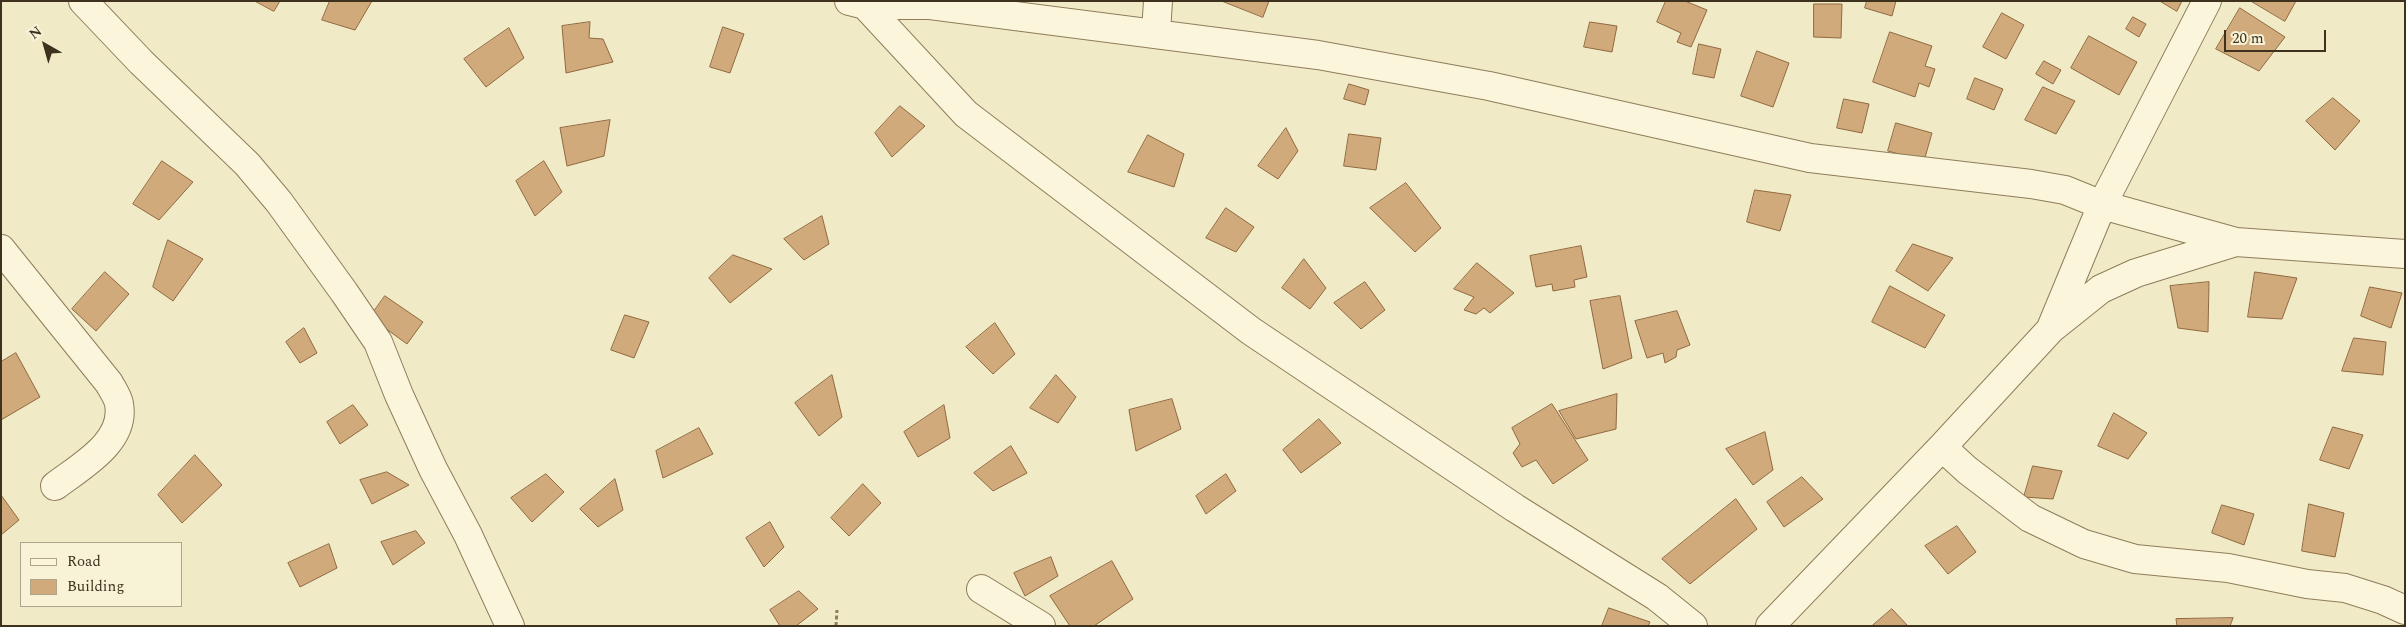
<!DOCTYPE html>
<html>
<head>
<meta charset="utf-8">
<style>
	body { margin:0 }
	#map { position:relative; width:2406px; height:627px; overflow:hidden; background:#f1eac7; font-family:Spectral,serif }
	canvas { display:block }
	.frame { position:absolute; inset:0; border:2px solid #3e321f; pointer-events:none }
	.legend { position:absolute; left:20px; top:542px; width:162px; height:65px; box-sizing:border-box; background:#f8f2d7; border:1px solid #aea58d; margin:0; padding:6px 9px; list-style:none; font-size:15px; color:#3e321f }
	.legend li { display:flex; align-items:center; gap:10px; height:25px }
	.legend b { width:25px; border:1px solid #aea58d }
	.north { position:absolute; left:20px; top:20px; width:50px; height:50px; -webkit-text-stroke:4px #f8f2d7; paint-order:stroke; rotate:322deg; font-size:14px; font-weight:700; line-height:20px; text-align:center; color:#3e321f }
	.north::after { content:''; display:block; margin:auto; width:18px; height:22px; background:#3e321f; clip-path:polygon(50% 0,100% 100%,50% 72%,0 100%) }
	.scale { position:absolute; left:2224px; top:30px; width:102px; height:22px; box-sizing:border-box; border:2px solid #3e321f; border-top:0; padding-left:6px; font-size:15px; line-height:18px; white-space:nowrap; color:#3e321f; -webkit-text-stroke:4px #f8f2d7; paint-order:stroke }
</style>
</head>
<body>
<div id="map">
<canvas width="2406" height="627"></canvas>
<div class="frame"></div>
<ul class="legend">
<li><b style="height:6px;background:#fbf5db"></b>Road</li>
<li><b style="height:14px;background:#d1aa7b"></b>Building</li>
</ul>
<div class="north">N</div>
<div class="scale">20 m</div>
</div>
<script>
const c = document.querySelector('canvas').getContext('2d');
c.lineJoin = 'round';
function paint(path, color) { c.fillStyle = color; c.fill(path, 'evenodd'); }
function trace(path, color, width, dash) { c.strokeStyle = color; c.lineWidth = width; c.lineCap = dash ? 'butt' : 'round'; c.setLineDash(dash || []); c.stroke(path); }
const building = new Path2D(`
	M255,1H280L274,11Z
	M330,1H372L355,30L322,20Z
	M1222,1H1269L1263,17Z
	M1666,1H1685L1707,10L1691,47L1677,42L1681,33L1657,22Z
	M1867,1H1896L1892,16L1865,8Z
	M2160,1H2182L2177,11Z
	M2251,1H2296L2285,21Z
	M1814,4H1842L1841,38L1814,37Z
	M2240,8L2285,37L2259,71L2216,49Z
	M2002,13L2024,25L2006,59L1983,47Z
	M2133,17L2146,24L2139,37L2126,29Z
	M590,22L589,38L603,39L613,62L566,73L562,26Z
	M1590,22L1617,26L1612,52L1584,47Z
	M723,27L744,34L730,73L710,67Z
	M509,28L524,58L486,87L464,59Z
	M1890,32L1932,46L1925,66L1935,69L1929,87L1919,83L1915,97L1873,82Z
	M2089,36L2137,62L2119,95L2071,68Z
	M1699,44L1721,49L1714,78L1693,74Z
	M1757,51L1789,63L1773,107L1741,96Z
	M2044,61L2061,70L2053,84L2036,74Z
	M1975,78L2003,89L1994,110L1967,99Z
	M1349,84L1369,90L1365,105L1344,99Z
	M2043,87L2075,101L2056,134L2025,120Z
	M2333,98L2360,121L2335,150L2306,121Z
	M1844,99L1869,104L1862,133L1837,128Z
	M900,106L925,126L892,157L875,133Z
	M610,120L604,156L567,166L560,128Z
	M1896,123L1932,133L1924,161L1888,151Z
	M1286,128L1298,151L1278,179L1258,166Z
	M1349,134L1381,138L1376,170L1344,166Z
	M1148,135L1184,154L1174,187L1128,172Z
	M162,161L193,182L159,220L133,204Z
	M544,161L562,192L535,216L516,181Z
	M1406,183L1441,228L1415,252L1370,208Z
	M1755,190L1791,195L1780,231L1747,222Z
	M1226,208L1254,227L1236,252L1206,238Z
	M822,216L829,244L804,260L784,239Z
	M168,240L203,259L173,301L153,287Z
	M1913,244L1953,258L1928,291L1896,271Z
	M1581,246L1587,277L1574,280L1575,287L1553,291L1552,284L1536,287L1530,256Z
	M733,255L772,269L730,303L709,278Z
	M1304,259L1326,288L1310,309L1282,288Z
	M1477,263L1514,293L1490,313L1484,308L1476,314L1464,310L1474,297L1454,289Z
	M105,272L129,294L96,331L72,309Z
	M2255,272L2297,278L2282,319L2248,317Z
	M1365,282L1385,310L1361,329L1334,303Z
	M2209,282L2208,332L2178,328L2170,286Z
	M1890,286L1945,315L1925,348L1872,322Z
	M2370,287L2402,293L2391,328L2361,316Z
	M385,296L423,322L407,344L370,317Z
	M1620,296L1632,358L1603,369L1590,301Z
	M1677,311L1690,345L1677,350L1676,357L1665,363L1663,353L1647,358L1635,321Z
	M625,315L649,322L634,358L611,350Z
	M995,323L1015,354L993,374L966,347Z
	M304,328L317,353L300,363L286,342Z
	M2354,338L2386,342L2383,375L2342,371Z
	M16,353L40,397L1,420V362Z
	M832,375L842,417L819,436L795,403Z
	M1056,375L1076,397L1058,423L1030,408Z
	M1617,394L1616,429L1576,439L1559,411Z
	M1172,399L1181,429L1136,451L1129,410Z
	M1552,404L1588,460L1553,484L1536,460L1522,467L1513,453L1520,444L1512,428Z
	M353,405L368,425L340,444L327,422Z
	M944,405L950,438L918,457L904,432Z
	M2114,413L2147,433L2128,459L2098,446Z
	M1319,419L1341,443L1301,473L1283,450Z
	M2333,427L2363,435L2349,469L2320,460Z
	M699,428L713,454L663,478L656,451Z
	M1765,432L1773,470L1753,485L1726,449Z
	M1011,446L1027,473L993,491L974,473Z
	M195,455L222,485L182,523L158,495Z
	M2033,466L2062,471L2053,499L2024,497Z
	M387,472L409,485L372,504L360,480Z
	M546,474L564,492L532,522L511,498Z
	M1226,474L1236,491L1206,514L1196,496Z
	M1802,477L1823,499L1784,527L1767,502Z
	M615,479L623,510L598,527L580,509Z
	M863,484L881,503L849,536L831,518Z
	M1,495L19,520L1,535Z
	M1736,499L1757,529L1690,584L1662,559Z
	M2309,504L2344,513L2335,557L2302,551Z
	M2222,505L2254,514L2244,545L2212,533Z
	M770,522L784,547L764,567L746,538Z
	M1957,526L1976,552L1948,574L1925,546Z
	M416,531L425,543L393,565L381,542Z
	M329,544L337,568L300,587L288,563Z
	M1051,557L1058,576L1025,596L1014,573Z
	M1112,561L1133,599L1094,626H1070L1050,596Z
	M799,591L818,609L796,626H780L770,610Z
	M1609,608L1650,622L1648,626H1602Z
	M1892,609L1908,626H1872Z
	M2233,618L2230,626H2177L2176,619Z`);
paint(building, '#d1aa7b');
trace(building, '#8f693f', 1);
const minor = new Path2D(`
	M83,1L141,62L247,164L279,202L344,292L378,342L399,395L433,469L468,535L510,626
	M849,1L865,5H930L1318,55L1489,86L1810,158L2031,184L2065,190L2102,205L2236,242L2405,254
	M865,5L966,114L1251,331L1515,508L1657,597L1693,626
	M1156,32L1158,1
	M1,249L109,383C112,389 118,397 119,404C126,442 81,466 55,486
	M2051,328L2102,205L2207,1
	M1942,447L1967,470L2030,518L2084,544L2135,559L2228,568L2307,584L2345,588L2383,600L2405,610
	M981,589L1041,626
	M1770,626L1942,447L2051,329L2101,289L2136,273L2236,242`);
trace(minor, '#8e7d5b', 30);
trace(new Path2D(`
	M836,626L837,610`), '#8e7d5b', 3, [4, 2.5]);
trace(minor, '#fbf5db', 28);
</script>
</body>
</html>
